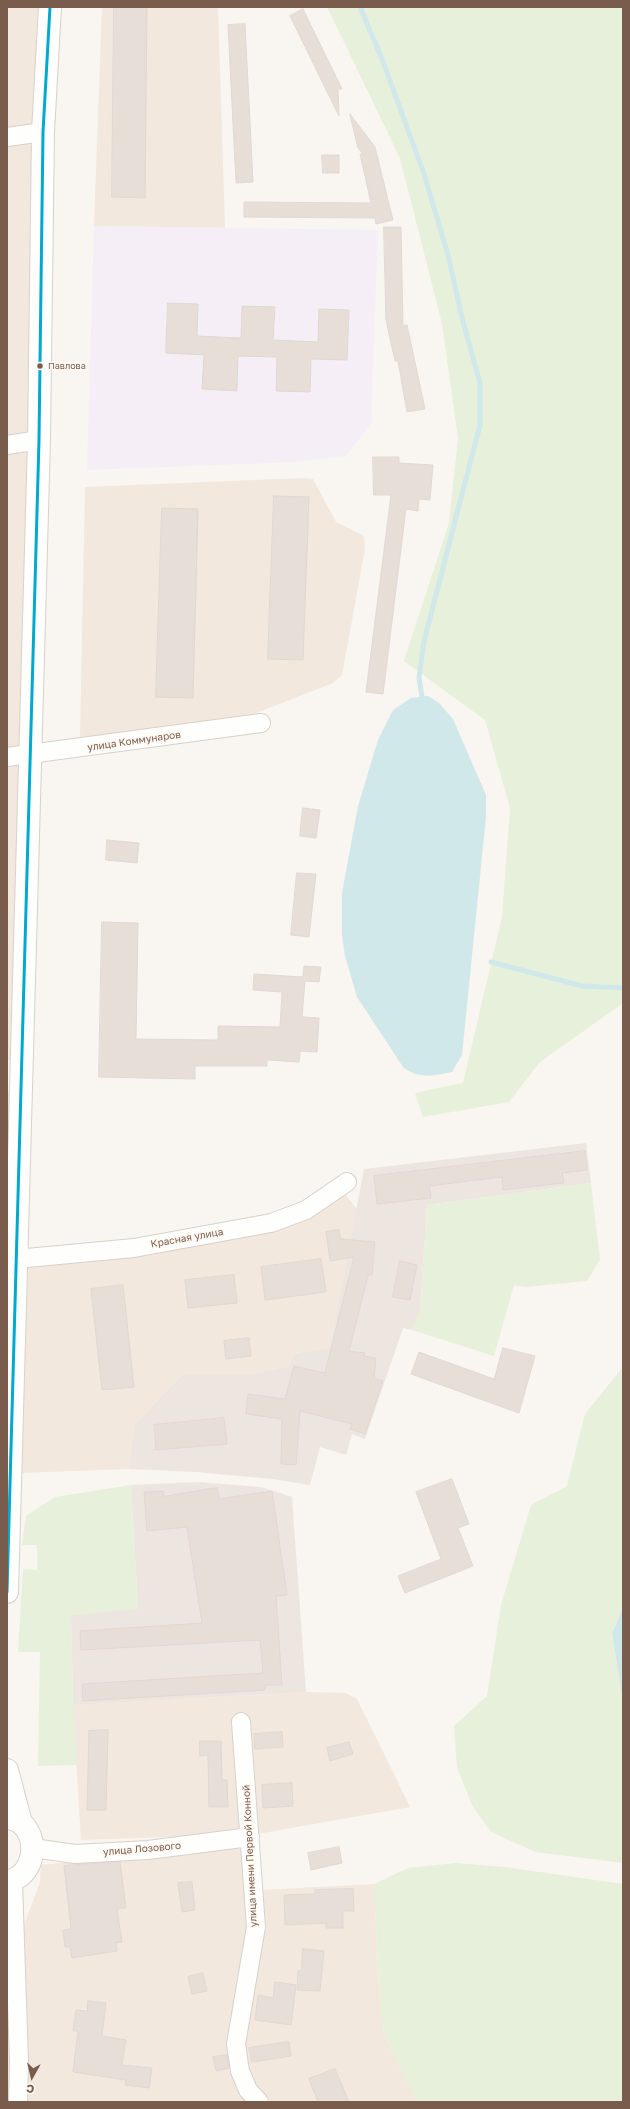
<!DOCTYPE html>
<html>
<head>
<meta charset="utf-8">
<style>
	body { margin:0 }
	#map { position:relative; width:630px; height:2109px; overflow:hidden; background:#f9f5f0; font-family:"Golos Text",sans-serif }
	canvas { display:block }
	.frame { position:absolute; inset:0; border:8px solid #7a5c4d; pointer-events:none }
	.north { position:absolute; left:12px; top:2057px; width:40px; height:40px; -webkit-text-stroke:3px #fffaf3; paint-order:stroke; rotate:188deg; font-size:11px; font-weight:700; line-height:16px; text-align:center; color:#7a5c4d }
	.north::after { content:''; display:block; margin:auto; width:14px; height:18px; background:#7a5c4d; clip-path:polygon(50% 0,100% 100%,50% 72%,0 100%) }
</style>
</head>
<body>
<div id="map">
<canvas width="630" height="2109"></canvas>
<div class="frame"></div>
<div class="north">С</div>
</div>
<script>
const c = document.querySelector('canvas').getContext('2d');
c.lineJoin = 'round';
function paint(path, color) { c.fillStyle = color; c.fill(path, 'evenodd'); }
function trace(path, color, width, dash) { c.strokeStyle = color; c.lineWidth = width; c.lineCap = dash ? 'butt' : 'round'; c.setLineDash(dash || []); c.stroke(path); }
function write(font, color, halo, rows, align = 'center') {
  c.font = font + ' "Golos Text",sans-serif'; c.lineWidth = 3; c.setLineDash([]); c.textBaseline = 'middle'; c.strokeStyle = halo; c.fillStyle = color; for (const [text, x, y, turn = 0] of rows) {
    c.save(); c.translate(x, y); c.rotate((+turn || 0) * Math.PI / 180); c.textAlign = isNaN(turn) ? turn : align; if (halo) c.strokeText(text, 0, 0); c.fillText(text, 0, 0); c.restore();
  }
}
paint(new Path2D(`
	M7,7H38L32,125L7,128Z
	M102,7H218L225,228L94,226Z
	M32,140L28,436L7,439V143Z
	M29,447L22,750L7,752V450Z
	M305,478L313,479L336,522L364,536L365,549L342,675L333,683L256,713L221,720L80,738L85,487Z
	M21,762L12,1060H7V764Z
	M343,1192L357,1209L330,1348L294,1353L289,1366L247,1375H182L134,1425L129,1469L20,1473L28,1267L203,1240Z
	M306,1692L346,1693L357,1699L410,1807L257,1834L81,1840L73,1705Z
	M235,1846L243,1851L250,1932L230,2047L250,2102H22L23,1928L40,1882L41,1865Z
	M374,1884L379,1988L384,2034L413,2094L419,2102H265L252,2087L242,2043L261,1890Z
	M7,1922L10,1926L9,2102H7Z`), '#f2e8de');
paint(new Path2D(`
	M586,1143L591,1183L427,1205L420,1311L412,1330L403,1328L365,1439L352,1434L346,1455L320,1447L310,1485L272,1479L196,1472L129,1469L134,1425L182,1375H247L289,1366L294,1353L330,1348L364,1169Z
	M197,1482L261,1487L292,1497L306,1692L73,1705L71,1615L138,1608L131,1485Z`), '#ede5e0');
paint(new Path2D(`
	M94,226L378,230L371,423L346,456L295,462L87,470Z`), '#f6eef6');
paint(new Path2D(`
	M327,7H623V1003L540,1062L509,1102L423,1117L415,1093L463,1083L502,917L510,808L485,720L404,661L449,523L458,438L442,324L400,158Z
	M7,1088C20,1105 8,1231 7,1260Z
	M591,1183L600,1260L587,1281L525,1287L514,1285L494,1356L412,1330L420,1310L427,1205Z
	M623,1367V1608L612,1633L623,1702V1863L536,1852L491,1832L473,1807L457,1768L454,1726L487,1696L501,1605L531,1505L567,1486L585,1414Z
	M131,1485L138,1609L71,1615L73,1705L77,1765L38,1766L40,1652H18L23,1569L37,1570V1545H22L26,1516L55,1497Z
	M455,1863L505,1867L623,1884V2102H419L413,2094L384,2034L379,1988L374,1884L408,1868Z`), '#e7f0db');
paint(new Path2D(`
	M428,696L439,703L453,719L486,795V817L462,1055L452,1072C435,1076 417,1079 403,1067L357,997L345,956L342,935V893L358,806L378,740L393,710L411,698Z
	M623,1608V1702L612,1633Z`), '#d0e8ea');
trace(new Path2D(`
	M360,7L382,59L424,174L448,255L462,318L480,383V425L424,641L419,678L423,703
	M491,962L582,986L623,988`), '#d0e8ea', 5);
const building = new Path2D(`
	M114,7H147L145,198L112,197Z
	M303,9L342,89H338L339,116L290,16Z
	M245,24L253,182L236,183L228,25Z
	M350,114L375,147L393,220L376,224L375,218L244,217V202L371,203L360,154H363L358,148Z
	M322,155H339V173H323Z
	M384,227H401L403,326L407,325L425,409L407,412L398,361H395L386,320Z
	M168,303L198,304L197,336L241,338L242,306L275,307L273,340L318,342L319,309L349,310L347,360L311,359L310,392L276,391L277,357L238,356L237,391L202,389L204,355L166,353Z
	M373,457H399V463L433,465L430,500L419,499L418,511L406,509L383,694L366,692L391,495H374Z
	M274,496L309,497L303,660L268,659Z
	M162,508L198,509L193,698L156,697Z
	M303,808L320,810L316,838L300,836Z
	M107,840L139,843L137,863L106,860Z
	M297,873L316,874L309,937L291,935Z
	M102,922L138,923L136,1039L218,1040V1026L280,1027L282,992L253,990L254,974L303,977L304,966L321,967L319,982L305,981L302,1017L319,1018L317,1052L300,1051L299,1062L267,1060V1066H195V1079L99,1077Z
	M585,1151L587,1170L562,1173L564,1183L503,1190L502,1177L429,1186L431,1198L377,1204L374,1176Z
	M339,1230L341,1239L375,1242L372,1275H368L349,1351L365,1353L364,1356L376,1358L374,1378L383,1381L365,1434L350,1429L352,1424L300,1411L296,1465L281,1464L282,1419L246,1414L248,1394L285,1399L294,1366L325,1373L354,1257L330,1261L326,1232Z
	M321,1259L326,1292L265,1300L261,1267Z
	M400,1261L417,1265L410,1300L393,1297Z
	M234,1275L237,1303L188,1308L185,1280Z
	M123,1285L134,1387L102,1390L91,1289Z
	M249,1338L251,1356L226,1359L224,1341Z
	M503,1348L535,1356L519,1413L411,1374L419,1352L494,1379Z
	M224,1418L227,1444L156,1450L154,1425Z
	M452,1479L469,1524L458,1528L473,1566L405,1593L398,1576L441,1559L416,1492Z
	M217,1488L219,1499L272,1491L287,1595L276,1596L282,1685H265V1690L83,1701L82,1684L263,1673L260,1640L81,1650L80,1631L202,1623L187,1527L147,1531L144,1492L163,1491L164,1496Z
	M108,1730L106,1810H87L89,1731Z
	M282,1732L283,1747L255,1749L254,1734Z
	M200,1741H221L222,1780H227L228,1807H209L208,1755L200,1756Z
	M349,1742L353,1754L330,1761L327,1748Z
	M292,1783L293,1806L263,1808L262,1785Z
	M339,1847L342,1863L311,1870L308,1853Z
	M120,1862L126,1908L117,1909L122,1942L116,1943L117,1951L72,1958L70,1947H65L63,1930L71,1929L64,1866Z
	M192,1882L195,1910L182,1912L178,1883Z
	M353,1889L354,1911H343V1928H326V1923L285,1925L284,1895L315,1894V1890Z
	M303,1949L324,1951L320,1991L297,1990L298,1971H301Z
	M203,1973L207,1991L192,1994L188,1977Z
	M275,1982L296,1985L291,2025L255,2020L258,1995L273,1998Z
	M88,2001L106,2003L102,2036L126,2040L122,2065L152,2068L149,2088L125,2085L126,2080L73,2072L78,2031H73L76,2010L87,2011Z
	M289,2042L291,2056L252,2062L249,2048Z
	M227,2055L229,2068L216,2071L213,2057Z
	M335,2069L349,2102H318L309,2079Z`);
paint(building, '#e6ded7');
trace(building, '#e2d8d2', 1);
const minor = new Path2D(`
	M7,137L43,132
	M7,445L39,440
	M7,757L261,723
	M16,1259L134,1248L271,1223L306,1210L347,1182
	M241,1722L256,1927L236,2044L240,2071L248,2090L259,2102
	M33,1848L75,1854L148,1850L250,1837
	M13,1881L19,2062L18,2102`);
const tertiary = new Path2D(`
	M7,1592L39,440L43,132L50,7
	M7,1770L21,1823
	M7,1817C11,1819 18,1820 21,1823C41,1840 33,1878 7,1881`);
trace(minor, '#d7d1cb', 20);
trace(tertiary, '#d7d1cb', 24);
trace(minor, '#fefefd', 18);
trace(tertiary, '#fefefd', 22);
trace(new Path2D(`
	M7,1592L39,440L43,132L50,7`), '#00a9ce', 3);
for (const [x, y, r, color] of [
	[40,366,3.5,"#7a5c4d"]
]) { const dot = new Path2D(); dot.arc(x, y, r, 0, 2 * Math.PI); c.fillStyle = color; c.fill(dot); trace(dot, '#fffaf3', 1.5); }
write('9px', '#7a5c4d', '#fffaf3', [
	["Павлова",48,366]
], 'left');
write('10px', '#7a5c4d', '#fffaf3', [
	["улица Коммунаров",134,741,-8],
	["Красная улица",187,1238,-10],
	["улица Лозового",142,1849,-5],
	["улица имени Первой Конной",250,1856,-93]
]);
</script>
</body>
</html>
